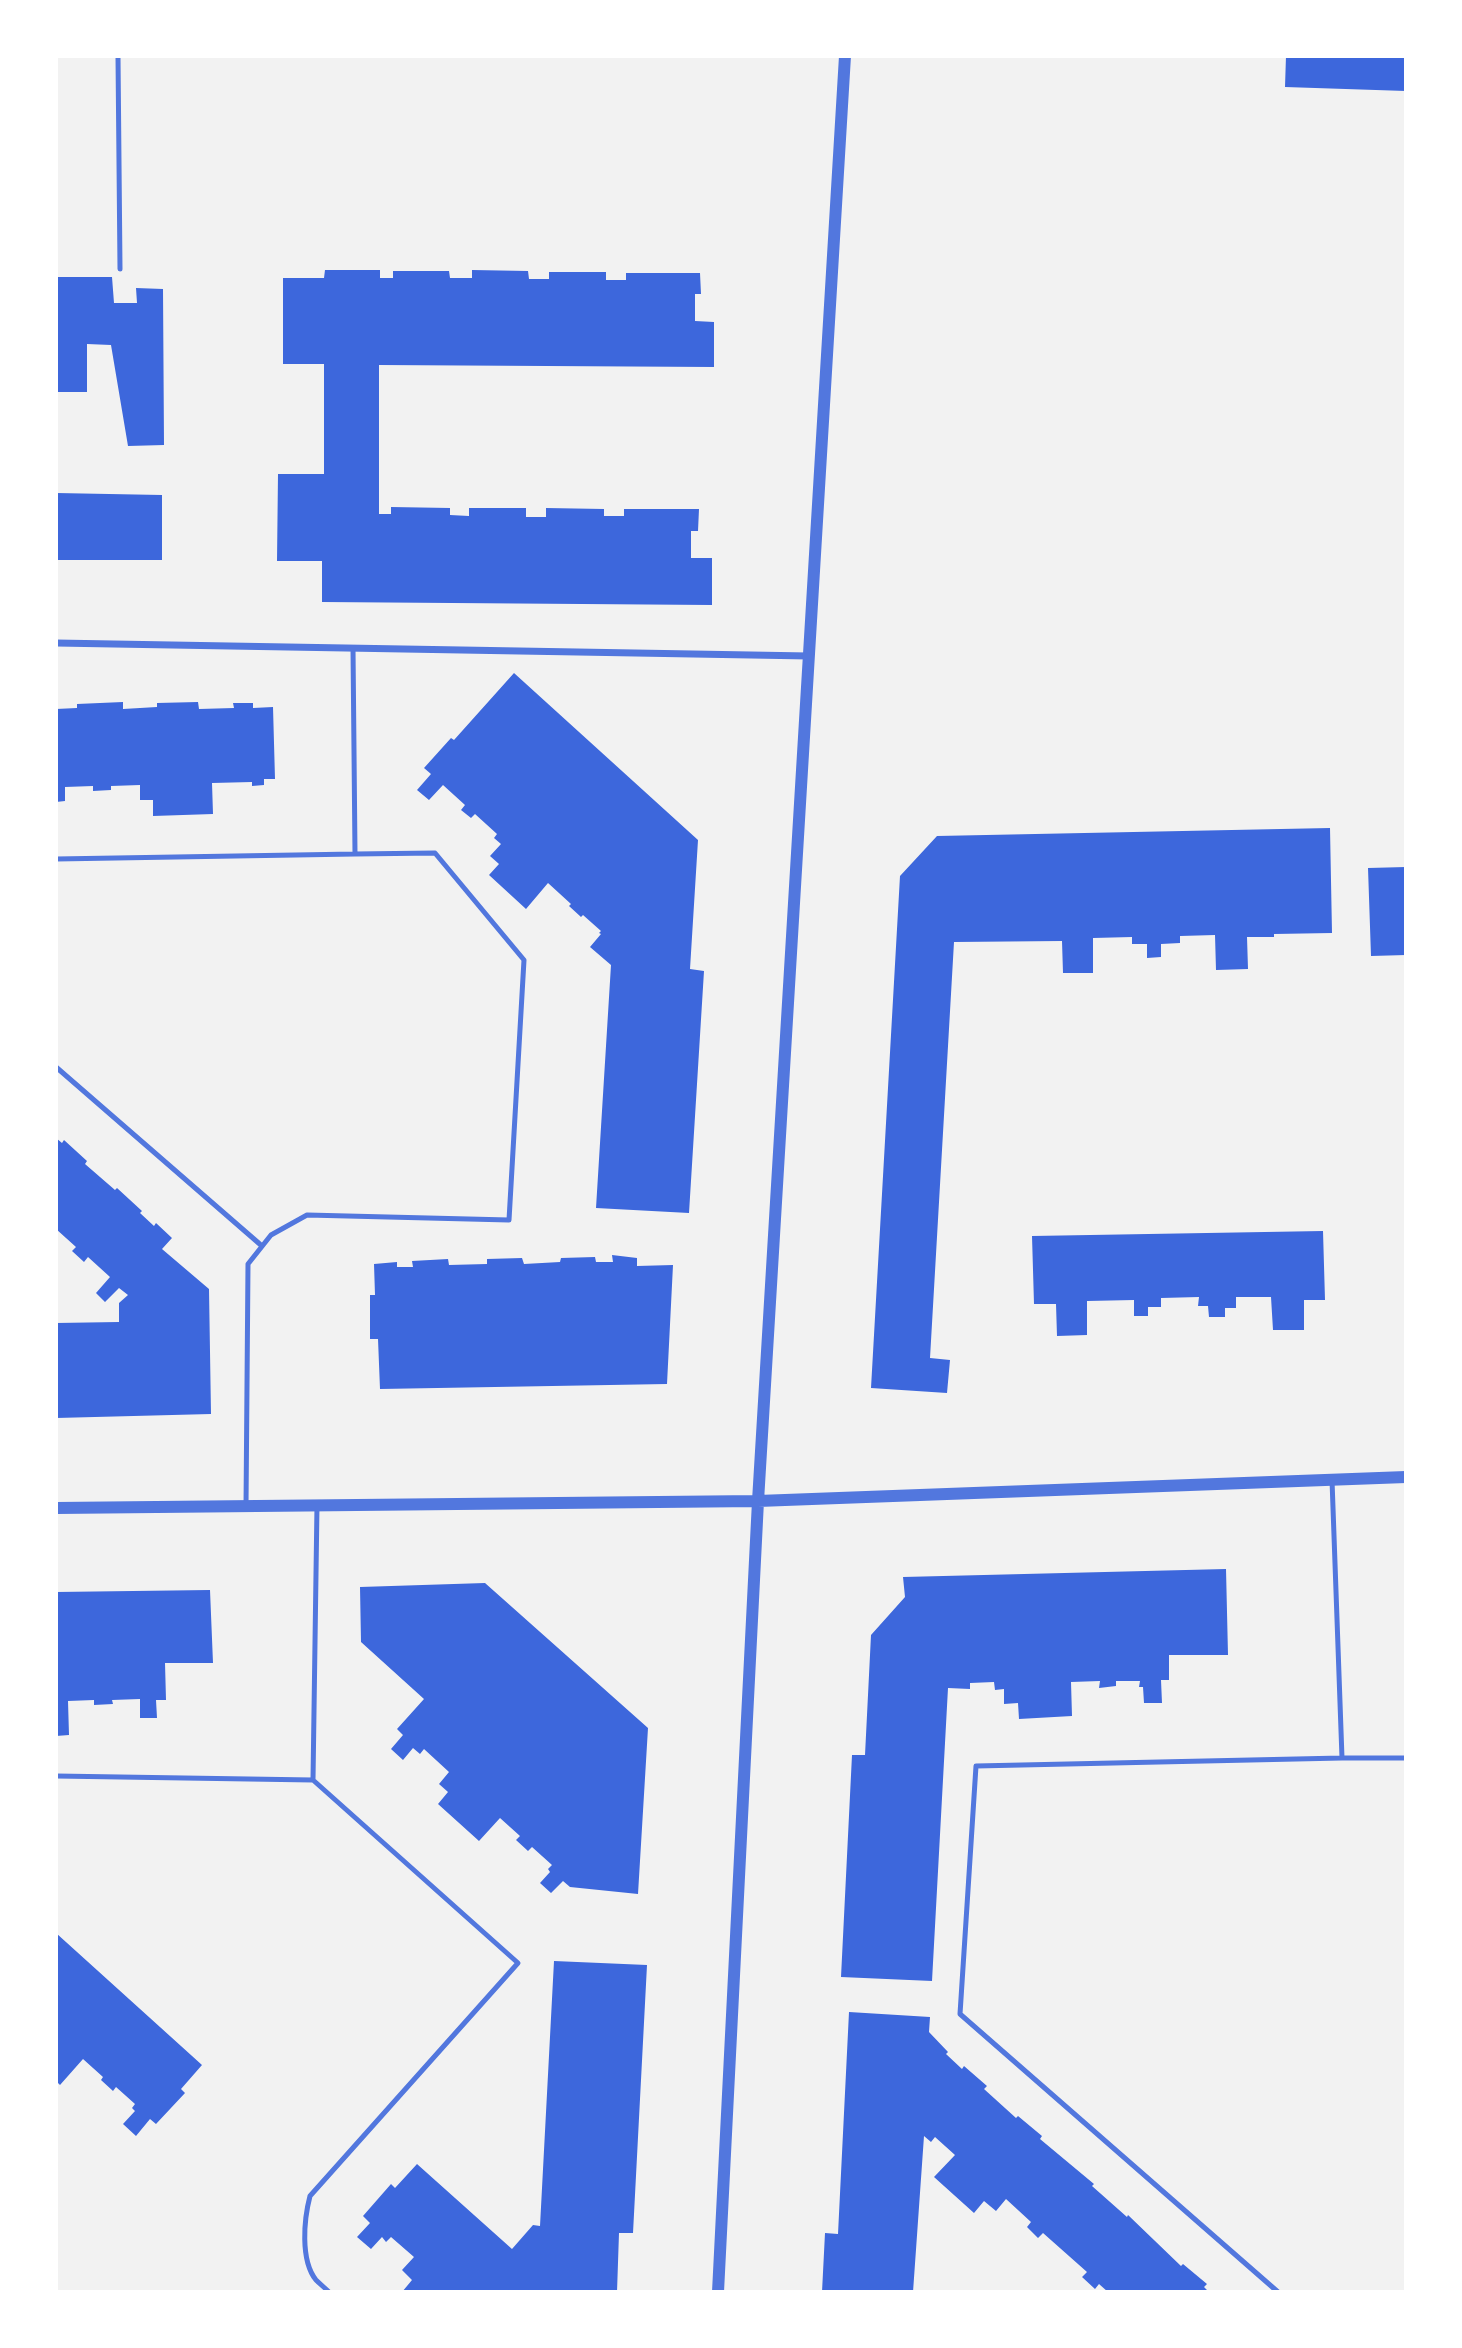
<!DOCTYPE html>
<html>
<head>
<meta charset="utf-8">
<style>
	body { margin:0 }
	#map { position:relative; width:1462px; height:2348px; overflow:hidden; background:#f2f2f2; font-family:"DejaVu Sans",sans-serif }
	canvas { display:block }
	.frame { position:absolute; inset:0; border:58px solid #fff; pointer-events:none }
</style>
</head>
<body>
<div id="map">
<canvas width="1462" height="2348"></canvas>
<div class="frame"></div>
</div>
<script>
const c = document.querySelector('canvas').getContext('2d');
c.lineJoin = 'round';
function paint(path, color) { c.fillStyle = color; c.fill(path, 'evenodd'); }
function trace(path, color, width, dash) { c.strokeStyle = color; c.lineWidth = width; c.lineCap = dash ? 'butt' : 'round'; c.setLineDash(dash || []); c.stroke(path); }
paint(new Path2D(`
	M1286,56H1406V91L1285,87Z
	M325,270H380V278H393V271H449L450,278H472V270L528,271L529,279H549V272H606V280H626V273H700L701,294H695V321L714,322V367L379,365V514H391V507L450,508V515L469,516V508H526V517H546V508L604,509V516H624V509H699L698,531H691V558H712V605L322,602V561H277L278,474H324V364H283V278H324Z
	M56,277H112L114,303H137L136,288L163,289L164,445L128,446L111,345L87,344V392H56Z
	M56,493L162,495V560H56Z
	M514,673L698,840L690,969L704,971L689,1213L596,1208L611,965L590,947L601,934L599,933L601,931L583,915L581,917L569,906L571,904L548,883L526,909L489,875L499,864L490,856L501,844L494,838L497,834L475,814L471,818L461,810L465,805L443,785L429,800L417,790L431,774L424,768L451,738L454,740Z
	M123,702V709L157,707V703L198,702L199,709L234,708L233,703H253V708L273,707L275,779H264V785L252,786V782L212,783L213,814L153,816V800H140V785L111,786V790L93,791V786L65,787V801L56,802V709L77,708V704Z
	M1330,828L1332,933L1274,934V937H1247L1248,969L1216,970L1215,935L1180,936V943L1161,944V957L1147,958V944H1132V937L1093,938V973H1063L1062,941L954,942L930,1358L950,1360L947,1393L871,1388L900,876L937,836Z
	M1406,867V955L1371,956L1368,868Z
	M56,1138L62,1143L64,1140L87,1161L85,1164L115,1190L117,1188L142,1211L140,1213L154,1226L156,1223L172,1238L162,1249L209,1289L211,1414L56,1418V1323L119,1322V1303L128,1295L119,1288L105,1302L96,1293L110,1277L88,1257L84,1262L72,1251L76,1247L56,1229Z
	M1323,1231L1325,1300H1304V1330H1273L1271,1297H1236V1308H1225V1317H1209L1208,1306H1198L1199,1297L1161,1298V1307H1148V1316H1134V1300L1087,1301V1335L1057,1336L1056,1304H1034L1032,1236Z
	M612,1255L637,1258V1266L673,1265L667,1384L380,1389L378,1339H370V1295H375L374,1264L397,1262V1267H413L412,1261L448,1259L449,1265L487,1264V1259L522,1258L524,1264L560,1262L561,1258L595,1257L596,1262H613Z
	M1226,1569L1228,1655H1169V1680H1161L1162,1703H1144L1143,1687H1139L1140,1681H1116V1686L1099,1688L1100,1681L1071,1682L1072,1716L1019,1719L1018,1703L1004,1704V1689L995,1690L994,1682L970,1683V1689L948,1688L932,1981L841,1977L852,1755H865L871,1635L905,1597L903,1577Z
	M485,1583L648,1728L638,1894L570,1887L563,1881L551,1893L540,1883L550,1872L548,1869L552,1865L532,1847L528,1851L516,1840L520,1836L500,1818L479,1841L438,1804L448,1792L439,1784L449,1772L424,1749L420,1754L413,1748L403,1760L391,1749L403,1735L397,1729L424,1699L361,1642L360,1587Z
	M210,1590L213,1663H165L166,1700H156L157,1718H140V1699L112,1700L113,1704L94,1705V1700L68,1701L69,1735L56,1736V1592Z
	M56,1933L202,2065L181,2089L185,2093L156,2124L150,2119L136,2136L123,2124L135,2111L132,2108L135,2104L116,2087L113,2091L101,2080L103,2077L83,2059L60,2085L56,2081Z
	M554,1961L647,1965L633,2233H619L617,2292H402L412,2280L402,2270L414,2257L391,2237L386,2242L382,2237L371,2249L357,2237L370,2223L363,2216L391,2184L395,2188L417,2164L512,2249L533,2225L540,2226Z
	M849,2012L930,2017L929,2032L948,2052L946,2054L962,2069L964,2066L987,2086L984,2089L1016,2118L1018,2116L1042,2136L1040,2139L1094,2184L1092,2186L1127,2217L1128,2215L1181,2266L1183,2264L1207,2284L1204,2287L1209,2292H1108L1099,2284L1095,2289L1082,2277L1087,2272L1043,2233L1038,2238L1027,2227L1031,2222L1006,2199L996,2211L984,2201L974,2213L934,2177L955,2155L935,2137L931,2142L924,2136L913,2292H822L825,2233L838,2234Z`), '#3d67dc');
trace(new Path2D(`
	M118,56L120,269
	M56,859L355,854
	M56,1067L262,1246
	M1332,1480L1342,1758H1406
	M246,1506L248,1264L271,1235L307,1215L509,1220L524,960L435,853L355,854L353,648
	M56,1776L313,1780L518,1963L310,2196C304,2219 300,2260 316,2280C320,2284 325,2288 329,2292
	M313,1780L317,1505
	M1278,2292L960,2014L976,1766L1342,1758`), '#5277de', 5);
trace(new Path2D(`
	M56,643L809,656`), '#5277de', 7);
trace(new Path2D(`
	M56,1508L758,1501L1406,1477
	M718,2292L758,1501L845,56`), '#5277de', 12);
</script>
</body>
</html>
